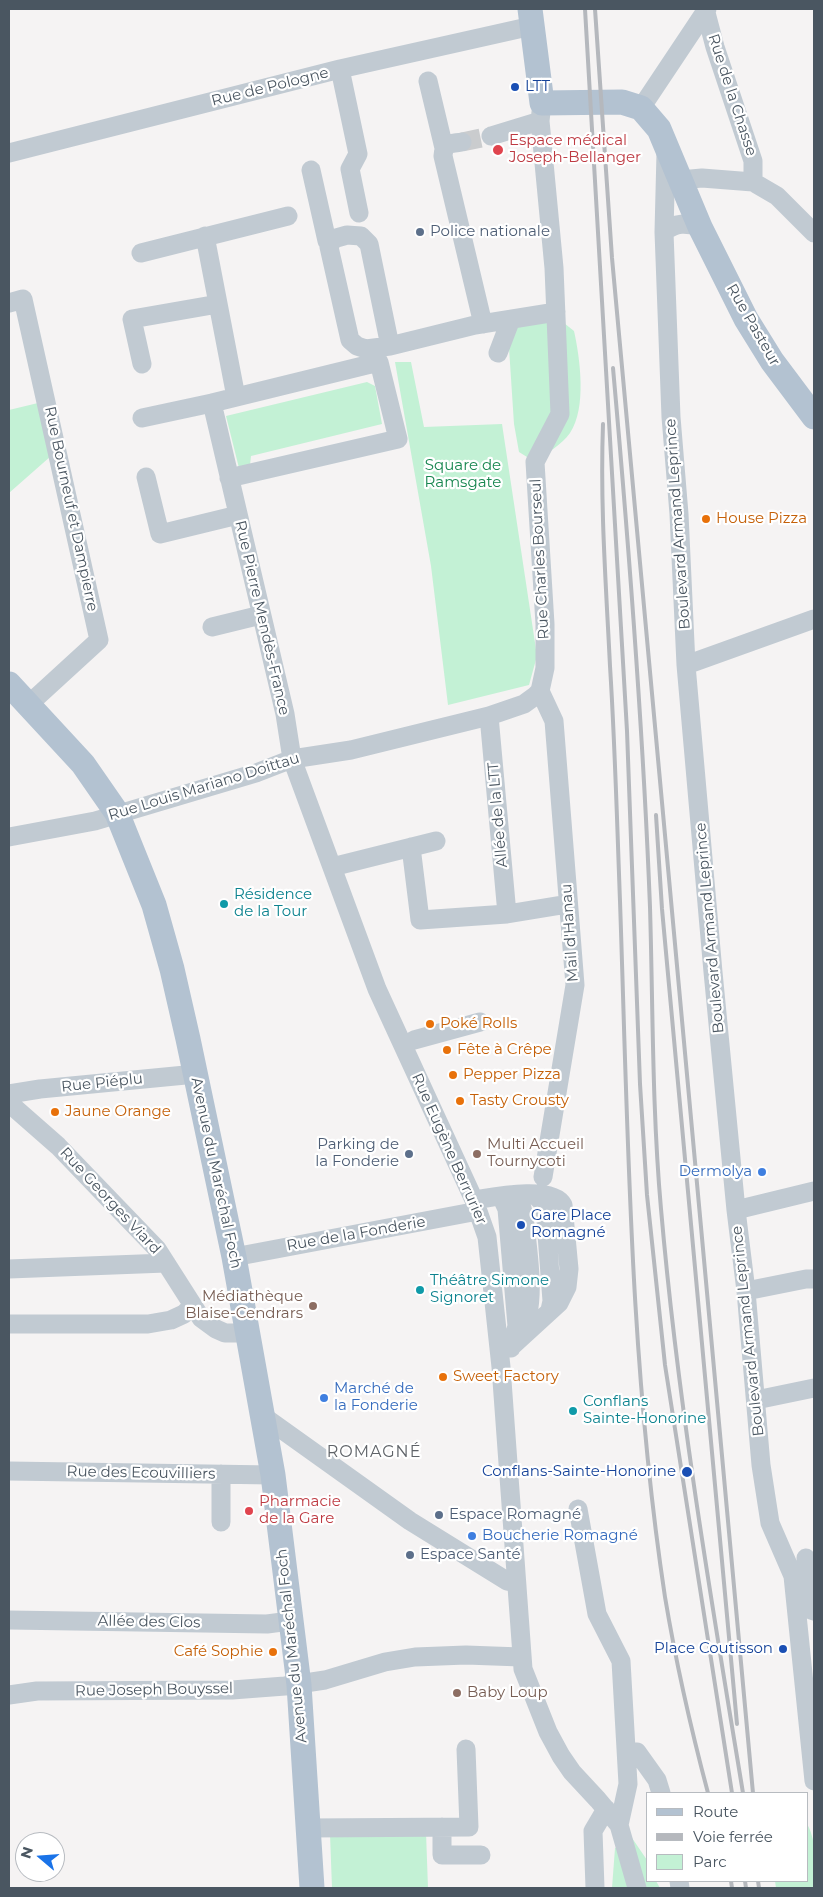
<!DOCTYPE html>
<html>
<head>
<meta charset="utf-8">
<style>
	body { margin:0 }
	#map { position:relative; width:823px; height:1897px; overflow:hidden; background:#f5f3f3; font-family:Montserrat,sans-serif }
	canvas { display:block }
	.frame { position:absolute; inset:0; border:10px solid #4a5661; pointer-events:none }
	.legend { position:absolute; left:646px; top:1792px; width:162px; height:90px; box-sizing:border-box; background:#fff; border:1px solid #b7bbc0; margin:0; padding:6px 9px; list-style:none; font-size:15px; color:#4a5661 }
	.legend li { display:flex; align-items:center; gap:10px; height:25px }
	.legend b { width:25px; border:1px solid #b7bbc0 }
	.north { position:absolute; left:15px; top:1832px; width:50px; height:50px; box-sizing:border-box; background:#fff; border:1px solid #b7bbc0; border-radius:50%; rotate:288deg; font-size:14px; font-weight:700; line-height:20px; text-align:center; color:#4a5661 }
	.north::after { content:''; display:block; margin:auto; width:18px; height:22px; background:#1a73e8; clip-path:polygon(50% 0,100% 100%,50% 72%,0 100%) }
</style>
</head>
<body>
<div id="map">
<canvas width="823" height="1897"></canvas>
<div class="frame"></div>
<ul class="legend">
<li><b style="height:6px;background:#b3c2d1"></b>Route</li>
<li><b style="height:6px;background:#b5b8bd"></b>Voie ferrée</li>
<li><b style="height:14px;background:#c3f1d5"></b>Parc</li>
</ul>
<div class="north">N</div>
</div>
<script>
const c = document.querySelector('canvas').getContext('2d');
c.lineJoin = 'round';
function paint(path, color) { c.fillStyle = color; c.fill(path, 'evenodd'); }
function trace(path, color, width, dash) { c.strokeStyle = color; c.lineWidth = width; c.lineCap = dash ? 'butt' : 'round'; c.setLineDash(dash || []); c.stroke(path); }
function write(font, color, halo, rows, align = 'center') {
  c.font = font + ' Montserrat,sans-serif'; c.lineWidth = 4.5; c.setLineDash([]); c.textBaseline = 'middle'; c.strokeStyle = halo; c.fillStyle = color; for (const [text, x, y, turn = 0] of rows) {
    c.save(); c.translate(x, y); c.rotate((+turn || 0) * Math.PI / 180); c.textAlign = isNaN(turn) ? turn : align; if (halo) c.strokeText(text, 0, 0); c.fillText(text, 0, 0); c.restore();
  }
}
paint(new Path2D(`
	M543,315L564,323L574,331C580,358 587,408 570,433C562,445 546,453 535,462L519,452L514,424L509,348L516,324Z
	M395,362H411L424,427L502,424L537,656L529,685L448,705L431,566Z
	M367,382L375,386L382,424L251,456L250,465L239,468L226,416Z
	M38,403L51,456L9,493V410Z
	M807,1824C818,1843 814,1867 814,1888H776L775,1881H807Z
	M426,1832L428,1888H332L330,1834Z
	M632,1838L647,1860V1881H656L660,1888H612L615,1848Z`), '#c3f1d5');
trace(new Path2D(`
	M462,142L491,136`), '#caccce', 19, [19, 9]);
trace(new Path2D(`
	M705,9L715,47L753,161V182
	M340,69L358,154L350,169L359,213
	M428,81L444,148
	M641,108L707,9
	M491,136L540,121
	M462,142C450,144 444,142 443,156L483,324
	M9,153L340,69L532,26
	M666,153L664,232L671,417L679,514L686,665L713,972L736,1210L746,1291L761,1465L770,1523L793,1576L814,1781
	M311,170L327,241L331,243
	M680,180L702,178L753,182L777,196L814,233
	M664,232C676,222 686,223 700,227
	M205,236L236,397
	M141,253L288,216
	M9,303L23,299L99,640L28,705
	M390,346L369,244L361,236L347,235L333,239L329,247L350,340L357,346L366,349L390,346L475,325L556,312
	M498,353L511,319
	M142,364L132,319L218,304
	M142,418L212,403
	M146,477L160,534L238,515
	M229,478L398,439L379,362L212,403L285,714L292,759L377,989L474,1200L487,1237L501,1367L523,1669L548,1732L561,1756L572,1772L598,1800L619,1825L637,1888
	M212,627L261,615
	M686,665L814,619
	M540,691L554,721L575,985L543,1177
	M489,716L507,914
	M9,837L95,821L256,773L292,759L351,750L489,716L524,704L535,696L540,691L545,668V624L535,462L560,414L554,268L540,121L542,103
	M411,847L420,920L507,914L568,904
	M332,867L436,841
	M414,1040L480,1022
	M9,1094L40,1089L196,1074
	M9,1103L58,1146L157,1249L201,1318L216,1329L225,1333H249
	M534,1194L541,1201L545,1208L552,1301L550,1310
	M514,1195L522,1208L524,1216C527,1248 538,1305 521,1332
	M501,1196L507,1209L517,1326L511,1348
	M474,1200C493,1197 553,1185 563,1205L569,1269L567,1287L559,1303L512,1346
	M736,1210L814,1191
	M234,1257L478,1211
	M9,1269L166,1263
	M746,1291L806,1279H814
	M9,1324H148L171,1320L184,1314L192,1306
	M756,1400L814,1388
	M263,1416L410,1521L507,1581L516,1583
	M9,1471L273,1475
	M578,1509L597,1614L621,1661L628,1784L619,1825
	M221,1522V1474
	M806,1558L811,1610L814,1611
	M9,1620L267,1624L290,1621
	M9,1695L37,1691L232,1690L285,1686L325,1680L385,1662L415,1657L466,1655L521,1657
	M627,1752H637L657,1780L661,1793
	M442,1827V1855H481
	M309,1828L469,1827L466,1749
	M679,1881L680,1888
	M595,1888L593,1831L606,1809`), '#c1cad2', 19);
trace(new Path2D(`
	M530,9L542,103L622,102L641,108L659,129L700,227L746,319L772,361L814,417
	M9,684L83,764L117,813L154,905L172,969L188,1039L234,1257L273,1475L299,1685L312,1888`), '#b3c2d1', 25);
trace(new Path2D(`
	M585,9L627,731L640,1084L647,1195L665,1365L732,1793
	M595,9L612,258L753,1793
	M613,368C629,547 643,727 650,907C653,1007 652,1108 661,1209C678,1405 711,1599 743,1793
	M603,424C600,505 606,585 610,666C615,744 617,822 620,901C628,1133 630,1367 665,1597C676,1663 691,1729 708,1793
	M656,815L662,909L737,1724
	M731,1881L732,1888
	M745,1881L746,1888
	M758,1881L759,1888`), '#b5b8bd', 4);
for (const [x, y, r, color] of [
	[515,87,5,"#1a4fb4"],
	[498,150,6,"#e0444e"],
	[420,232,5,"#5c6f8a"],
	[706,519,5,"#e8710a"],
	[224,904,5,"#0f9aa8"],
	[430,1024,5,"#e8710a"],
	[447,1050,5,"#e8710a"],
	[453,1075,5,"#e8710a"],
	[460,1101,5,"#e8710a"],
	[55,1112,5,"#e8710a"],
	[409,1154,5,"#5c6f8a"],
	[477,1154,5,"#8d6e63"],
	[762,1172,5,"#3f7fe0"],
	[521,1225,5,"#1a4fb4"],
	[420,1290,5,"#0f9aa8"],
	[313,1306,5,"#8d6e63"],
	[443,1377,5,"#e8710a"],
	[324,1398,5,"#3f7fe0"],
	[573,1411,5,"#0f9aa8"],
	[687,1472,6,"#1a4fb4"],
	[249,1511,5,"#e0444e"],
	[439,1515,5,"#5c6f8a"],
	[472,1536,5,"#3f7fe0"],
	[410,1555,5,"#5c6f8a"],
	[783,1649,5,"#1a4fb4"],
	[273,1652,5,"#e8710a"],
	[457,1693,5,"#8d6e63"]
]) { const dot = new Path2D(); dot.arc(x, y, r, 0, 2 * Math.PI); c.fillStyle = color; c.fill(dot); trace(dot, '#fff', 2); }
write('15px', '#4a5661', '#fff', [
	["Rue de Pologne",270,87,-14],
	["Rue de la Chasse",732,95,72],
	["Rue Pasteur",753,325,60],
	["Rue Bourneuf et Dampierre",71,509,78],
	["Boulevard Armand Leprince",678,524,-94],
	["Rue Charles Bourseul",540,559,-93],
	["Rue Pierre Mendès-France",262,618,77],
	["Rue Louis Mariano Doittau",204,787,-17],
	["Allée de la LTT",498,815,-95],
	["Boulevard Armand Leprince",710,928,-95],
	["Mail d'Hanau",570,933,-94],
	["Rue Piéplu",102,1083,-6],
	["Rue Eugène Berrurier",449,1149,66],
	["Avenue du Maréchal Foch",216,1173,78],
	["Rue Georges Viard",110,1201,47],
	["Rue de la Fonderie",356,1234,-10],
	["Boulevard Armand Leprince",748,1331,-96],
	["Rue des Ecouvilliers",141,1473,1],
	["Allée des Clos",149,1622,1],
	["Avenue du Maréchal Foch",292,1646,-96],
	["Rue Joseph Bouyssel",154,1690,-1]
]);
write('15px', '#164399', '#fff', [
	["LTT",525,87],
	["Gare Place",531,1216],
	["Romagné",531,1233],
	["Conflans-Sainte-Honorine",676,1472,"right"],
	["Place Coutisson",773,1649,"right"]
], 'left');
write('15px', '#be3a42', '#fff', [
	["Espace médical",509,141],
	["Joseph-Bellanger",509,158],
	["Pharmacie",259,1502],
	["de la Gare",259,1519]
], 'left');
write('15px', '#4e5e75', '#fff', [
	["Police nationale",430,232],
	["Parking de",399,1145,"right"],
	["la Fonderie",399,1162,"right"],
	["Espace Romagné",449,1515],
	["Espace Santé",420,1555]
], 'left');
write('15px', '#17864f', '#fff', [
	["Square de",463,466],
	["Ramsgate",463,483]
]);
write('15px', '#c56008', '#fff', [
	["House Pizza",716,519],
	["Poké Rolls",440,1024],
	["Fête à Crêpe",457,1050],
	["Pepper Pizza",463,1075],
	["Tasty Crousty",470,1101],
	["Jaune Orange",65,1112],
	["Sweet Factory",453,1377],
	["Café Sophie",263,1652,"right"]
], 'left');
write('15px', '#0d838f', '#fff', [
	["Résidence",234,895],
	["de la Tour",234,912],
	["Théâtre Simone",430,1281],
	["Signoret",430,1298],
	["Conflans",583,1402],
	["Sainte-Honorine",583,1419]
], 'left');
write('15px', '#785e54', '#fff', [
	["Multi Accueil",487,1145],
	["Tournycoti",487,1162],
	["Médiathèque",303,1297,"right"],
	["Blaise-Cendrars",303,1314,"right"],
	["Baby Loup",467,1693]
], 'left');
write('15px', '#366cbe', '#fff', [
	["Dermolya",752,1172,"right"],
	["Marché de",334,1389],
	["la Fonderie",334,1406],
	["Boucherie Romagné",482,1536]
], 'left');
c.letterSpacing = '1px';
write('16px', '#5f6368', '#fff', [
	["ROMAGNÉ",374,1452]
]);
c.letterSpacing = '0px';
</script>
</body>
</html>
